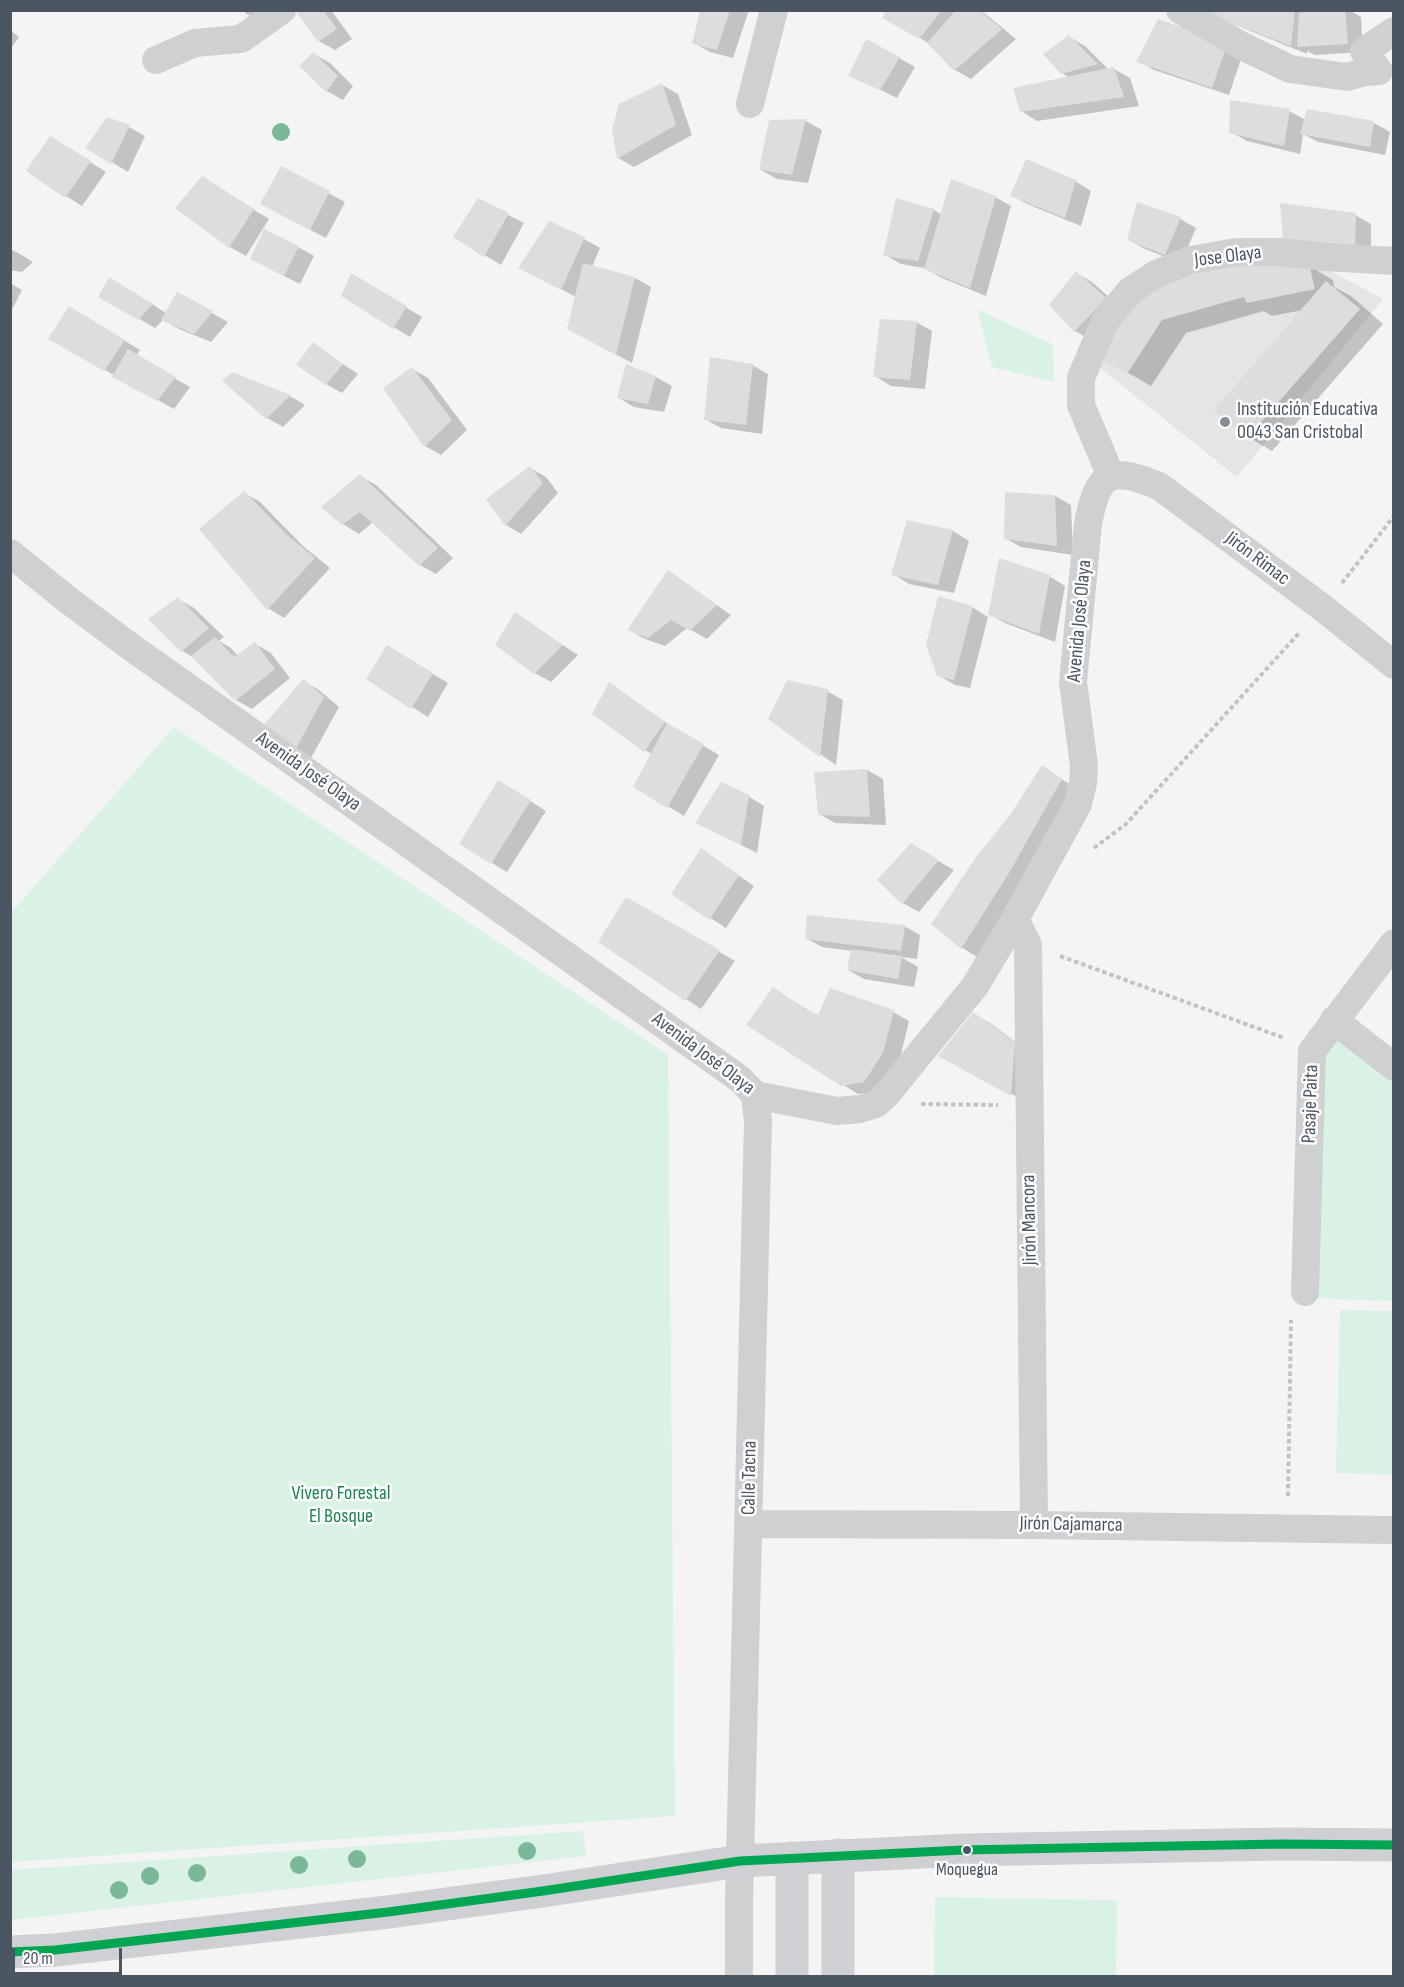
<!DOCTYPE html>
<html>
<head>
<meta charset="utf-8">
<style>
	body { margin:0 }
	#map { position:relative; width:1404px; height:1987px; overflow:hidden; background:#f4f4f4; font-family:"Sofia Sans Condensed",sans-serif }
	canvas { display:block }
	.frame { position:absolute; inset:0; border:12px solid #4a5661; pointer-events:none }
	.scale { position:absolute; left:12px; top:1948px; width:110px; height:27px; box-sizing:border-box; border:3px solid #4a5661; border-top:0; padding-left:8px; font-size:18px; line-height:21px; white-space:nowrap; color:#4a5661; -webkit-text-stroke:4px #fff; paint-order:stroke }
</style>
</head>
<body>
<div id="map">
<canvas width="1404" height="1987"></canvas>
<div class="frame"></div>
<div class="scale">20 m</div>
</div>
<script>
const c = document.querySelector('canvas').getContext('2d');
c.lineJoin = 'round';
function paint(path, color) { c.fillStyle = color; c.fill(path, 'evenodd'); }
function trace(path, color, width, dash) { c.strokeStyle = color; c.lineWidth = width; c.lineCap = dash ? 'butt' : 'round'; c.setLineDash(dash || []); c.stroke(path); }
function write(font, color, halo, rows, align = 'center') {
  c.font = font + ' "Sofia Sans Condensed",sans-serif'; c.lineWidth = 5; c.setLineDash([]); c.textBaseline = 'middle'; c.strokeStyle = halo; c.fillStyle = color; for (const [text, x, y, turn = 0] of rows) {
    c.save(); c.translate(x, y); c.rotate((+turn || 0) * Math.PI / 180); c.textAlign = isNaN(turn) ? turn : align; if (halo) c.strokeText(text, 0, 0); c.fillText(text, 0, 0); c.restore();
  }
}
paint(new Path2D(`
	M1319,265L1383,299L1237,477L1099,367L1118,321Z`), '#e6e5e6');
paint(new Path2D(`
	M977,309L1053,345L1054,382L992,367Z
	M174,727L668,1055L675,1816L11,1862V913Z
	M1336,1036L1393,1077V1301L1311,1298L1319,1060Z
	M1340,1310L1393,1311V1475L1336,1473Z
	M583,1831L586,1856L11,1920V1870Z
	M935,1897L1117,1900L1116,1976H934Z`), '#d9f2e3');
paint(new Path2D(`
	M241,10H286L261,23Z
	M297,10H331L352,39L335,50L319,41Z
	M702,10H749L733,58L710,52L694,43Z
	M889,10L982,11L1016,39L971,79L955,70L930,44L884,17Z
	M1199,10H1312V13L1349,10L1361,17L1363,52L1315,55L1307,51V54Z
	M1158,21L1243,53L1229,95L1154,70L1138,61Z
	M10,30L19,37L10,50Z
	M1069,37L1085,46L1109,70L1114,69L1130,78L1139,106L1037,121L1021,111L1070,78L1062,73Z
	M314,54L330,63L353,86L343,100L327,91L302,66Z
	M899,58L915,67L897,98L850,75Z
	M662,85L678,94L692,135L634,167L618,158Z
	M1289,111L1306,120L1308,111L1374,123L1390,132L1385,155L1318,142L1303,134L1300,154L1247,141L1231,132Z
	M771,121H806L822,130L808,183L777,179L761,170Z
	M129,127L145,136L128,172L87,147Z
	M66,147L106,172L82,206L66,196Z
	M281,168L345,202L326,238L278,213Z
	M1075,181L1091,191L1081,226L1027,204L1011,195Z
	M218,188L269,219L246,256L230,247L177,208Z
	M995,197L1011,206L986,296L942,278L924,268L901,264L885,255L897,200L934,210L942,215Z
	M478,200L524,223L501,265L455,237Z
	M1282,204L1355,215L1371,224V259Z
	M1180,219L1196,228L1181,263L1145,249L1129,240Z
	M584,239L600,248L592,267L635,278L651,287L632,363L585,338L576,297L536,276Z
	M298,247L314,256L300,284L268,268Z
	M10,249L18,253L33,262L22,272L10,270Z
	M1309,266L1333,280L1334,287L1351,296L1383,324L1272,451L1248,437L1216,410L1303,310L1272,316L1264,311L1186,333L1151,386L1104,359L1161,286Z
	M1076,273L1092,282L1121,308L1091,340L1075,331L1051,305Z
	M352,275L422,317L410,337L343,296Z
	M10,283L22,290L10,313Z
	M126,288L166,313L178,294L228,322L211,342L179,329L163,320L155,328L100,296Z
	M85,317L140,350L136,356L190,387L174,409L50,339Z
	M916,322L932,331L925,389L891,386L875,376Z
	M313,344L358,374L342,393L326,384Z
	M752,365L768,374L762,434L721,428L705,419Z
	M627,366L656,377L672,386L664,412L634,407L619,398Z
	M412,369L428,378L467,430L441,455L425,446L385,389Z
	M224,381L290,396L305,405L283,427L267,418Z
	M530,468L546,477L558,493L521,534L506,525Z
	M360,476L376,485L453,558L436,574L420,565L373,522L359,534L343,524Z
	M244,493L260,502L303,546L330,568L284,618L268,608Z
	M1055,496L1071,505L1073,555L1021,547L1005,538Z
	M908,522L953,531L969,541L954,593L909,584L893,574Z
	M669,572L731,615L707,639L687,628L665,646L645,639L629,630Z
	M1049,576L1065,586L1055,642L1005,623L989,614Z
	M178,599L194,608L224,637L219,641L231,648L238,656L255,644L271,653L290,678L252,709L236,700L196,659L181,650Z
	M972,607L988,617L970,688L955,685L938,675Z
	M515,614L578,655L551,682L535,673Z
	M388,647L448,683L428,717L368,679Z
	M303,681L319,690L339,707L311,758L265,726Z
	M609,684L680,732L719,755L684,816L635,786L652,754L645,750Z
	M827,691L843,700L836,765L770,719Z
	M1043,767L1077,789L977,957L961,947L1011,816Z
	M867,770L883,779L886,825L835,823L819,814Z
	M514,791L546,811L507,872L492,863Z
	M748,796L764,806L757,853L713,831Z
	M911,845L954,870L919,912L903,903L879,880Z
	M701,850L754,886L726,928L673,894Z
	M627,899L735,961L701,1009L686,999Z
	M904,926L920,935L917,959L901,957L918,967L914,987L864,979L848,970L852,951L822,947L806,938Z
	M774,989L819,1017L893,1012L909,1021L899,1063L881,1091L858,1094L842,1084Z
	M974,1014L990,1023L1030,1053L1019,1098L954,1063Z`), '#0003');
paint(new Path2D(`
	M295,10H323L337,29L318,42Z
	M700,10H730L717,50L692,44Z
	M887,10H942L919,39L882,18Z
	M956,10H979L1002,29L954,71L927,43Z
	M1201,10H1295L1291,46L1216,17Z
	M1315,10H1345L1348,44L1297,47L1299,13Z
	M1158,19L1228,43L1212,88L1136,62Z
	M1069,35L1098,64L1061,74L1043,54Z
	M866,39L900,57L880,90L848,76Z
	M313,52L338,76L326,92L299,66Z
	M1114,67L1124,97L1020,112L1013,88Z
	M662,83L676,125L617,159L612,129L619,104Z
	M1230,100L1290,109L1284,146L1229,133Z
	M1307,109L1374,121L1370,147L1300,134Z
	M107,117L130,125L111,164L85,148Z
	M806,119L792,175L759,170L769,120Z
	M50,136L91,161L65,198L26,171Z
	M1026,159L1076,180L1065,218L1010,196Z
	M281,166L330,191L310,230L260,204Z
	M202,176L254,209L229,248L175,208Z
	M951,179L996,196L970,288L924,269Z
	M478,198L509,213L484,257L453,237Z
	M896,198L934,209L918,261L883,256Z
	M1137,202L1181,217L1165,255L1127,240Z
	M1280,203L1356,213L1355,251L1283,240Z
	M549,221L585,237L561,290L518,268Z
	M264,229L299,246L284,276L250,259Z
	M1234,261L1309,264L1315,289L1247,303L1244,297L1162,320L1127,374L1102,360L1118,321L1137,300L1160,285Z
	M583,263L635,277L616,355L567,329Z
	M1076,271L1106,298L1074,332L1049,305Z
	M351,273L407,306L393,329L341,296Z
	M109,277L153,304L138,320L98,297Z
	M1326,281L1360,309L1247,438L1214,410Z
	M177,292L213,311L194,334L161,320Z
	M69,306L125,340L104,371L48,339Z
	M880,319L917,321L910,380L873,377Z
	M313,342L343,364L326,385L296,365Z
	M128,349L176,377L157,401L112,377Z
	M710,357L753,364L746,425L704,420Z
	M626,364L656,376L648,404L617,398Z
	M412,367L452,420L424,447L383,388Z
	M232,372L291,395L266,419L222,381Z
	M530,466L543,483L505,526L486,499Z
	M360,474L438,548L419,566L360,512L342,525L321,507Z
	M244,491L287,535L315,558L267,610L199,529Z
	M1005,492L1055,495L1057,546L1004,539Z
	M907,520L953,530L938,585L891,575Z
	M999,558L1050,575L1039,634L988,615Z
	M668,570L717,605L690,631L671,620L648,638L627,630Z
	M938,596L973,606L954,680L937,676L926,645Z
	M178,597L209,628L181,652L148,619Z
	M515,612L563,645L534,674L495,645Z
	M215,637L234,657L255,642L275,669L235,701L191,656Z
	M387,645L433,673L411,709L366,679Z
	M303,679L324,697L295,750L263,726Z
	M787,680L828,689L820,757L768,719Z
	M609,682L665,722L644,752L592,714Z
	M667,723L704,744L667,808L633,787Z
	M1042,765L1062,779L1009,873L961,949L931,924L977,856L1010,815Z
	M867,769L870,817L818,815L814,772Z
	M498,780L531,800L491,864L459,844Z
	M721,782L749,795L741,845L695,823Z
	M911,843L939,860L902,904L877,880Z
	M701,848L739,875L709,920L671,894Z
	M626,897L720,950L685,1001L598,942Z
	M807,915L905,925L901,951L805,939Z
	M851,949L902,956L898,979L847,970Z
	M773,987L805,1009L818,1015L830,988L894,1010L883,1053L864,1082L841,1086L746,1025Z
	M973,1012L1015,1042L1011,1096L938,1056Z`), '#ddddde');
trace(new Path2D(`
	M1342,583L1394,516
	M1094,848L1126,824L1300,632
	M1060,956L1284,1038
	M921,1104L998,1105
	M1288,1496L1291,1320`), '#bcc7c4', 4, [4.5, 3]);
trace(new Path2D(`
	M1180,10L1244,47L1290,69L1347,77L1365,72L1379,71L1364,51L1394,31
	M156,60L195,43L241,39L282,10
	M750,104L774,10
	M1111,476L1081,405V378L1105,321L1130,291L1156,274L1191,260L1236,252H1279L1326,257L1394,261
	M10,553L68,600L131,647L740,1079L755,1095L837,1111L860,1109L876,1104L886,1095L975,986L1015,919L1078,804L1083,783L1084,766L1073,682L1088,524C1098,471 1110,466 1159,486L1323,608L1394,665
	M1015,919L1028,945L1034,1525
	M1334,1020L1394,1067
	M1305,1292L1312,1051L1394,943
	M749,1524L1034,1525L1394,1530
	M739,1976V1903L758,1121L755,1095`), '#ced0d2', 28);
trace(new Path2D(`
	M10,1952L55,1950L388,1912L543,1891L740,1861L963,1850L1282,1844L1394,1845
	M792,1976V1858
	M838,1976V1855`), '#ced0d4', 33);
trace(new Path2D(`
	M10,1952L55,1950L388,1912L543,1891L740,1861L963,1850L1282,1844L1394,1845`), '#00a651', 9);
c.fillStyle = '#7ab899';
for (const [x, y] of [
	[281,132],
	[527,1851],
	[357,1859],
	[299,1865],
	[197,1873],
	[150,1876],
	[119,1890]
]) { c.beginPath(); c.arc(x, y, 9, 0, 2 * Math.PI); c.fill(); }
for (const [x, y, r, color] of [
	[1225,422,6,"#868d94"],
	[967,1850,5,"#4a5661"]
]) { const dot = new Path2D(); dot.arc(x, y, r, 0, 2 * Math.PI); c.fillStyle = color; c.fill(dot); trace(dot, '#fff', 2); }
write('18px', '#4a5661', '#fff', [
	["Moquegua",967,1870]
]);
write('20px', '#4a5661', '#fff', [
	["Jose Olaya",1228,257,-7],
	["Jirón Rimac",1257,559,37],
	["Avenida José Olaya",1080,621,-85],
	["Avenida José Olaya",308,772,35],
	["Avenida José Olaya",703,1054,37],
	["Pasaje Paita",1311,1104,-88],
	["Jirón Mancora",1030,1220,-91],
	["Calle Tacna",750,1478,-89],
	["Jirón Cajamarca",1071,1525,1]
]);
write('20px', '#4a5661', '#fff', [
	["Institución Educativa",1237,410],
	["0043 San Cristobal",1237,433]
], 'left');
write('20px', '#17864f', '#fff', [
	["Vivero Forestal",341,1494],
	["El Bosque",341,1517]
]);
</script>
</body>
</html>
